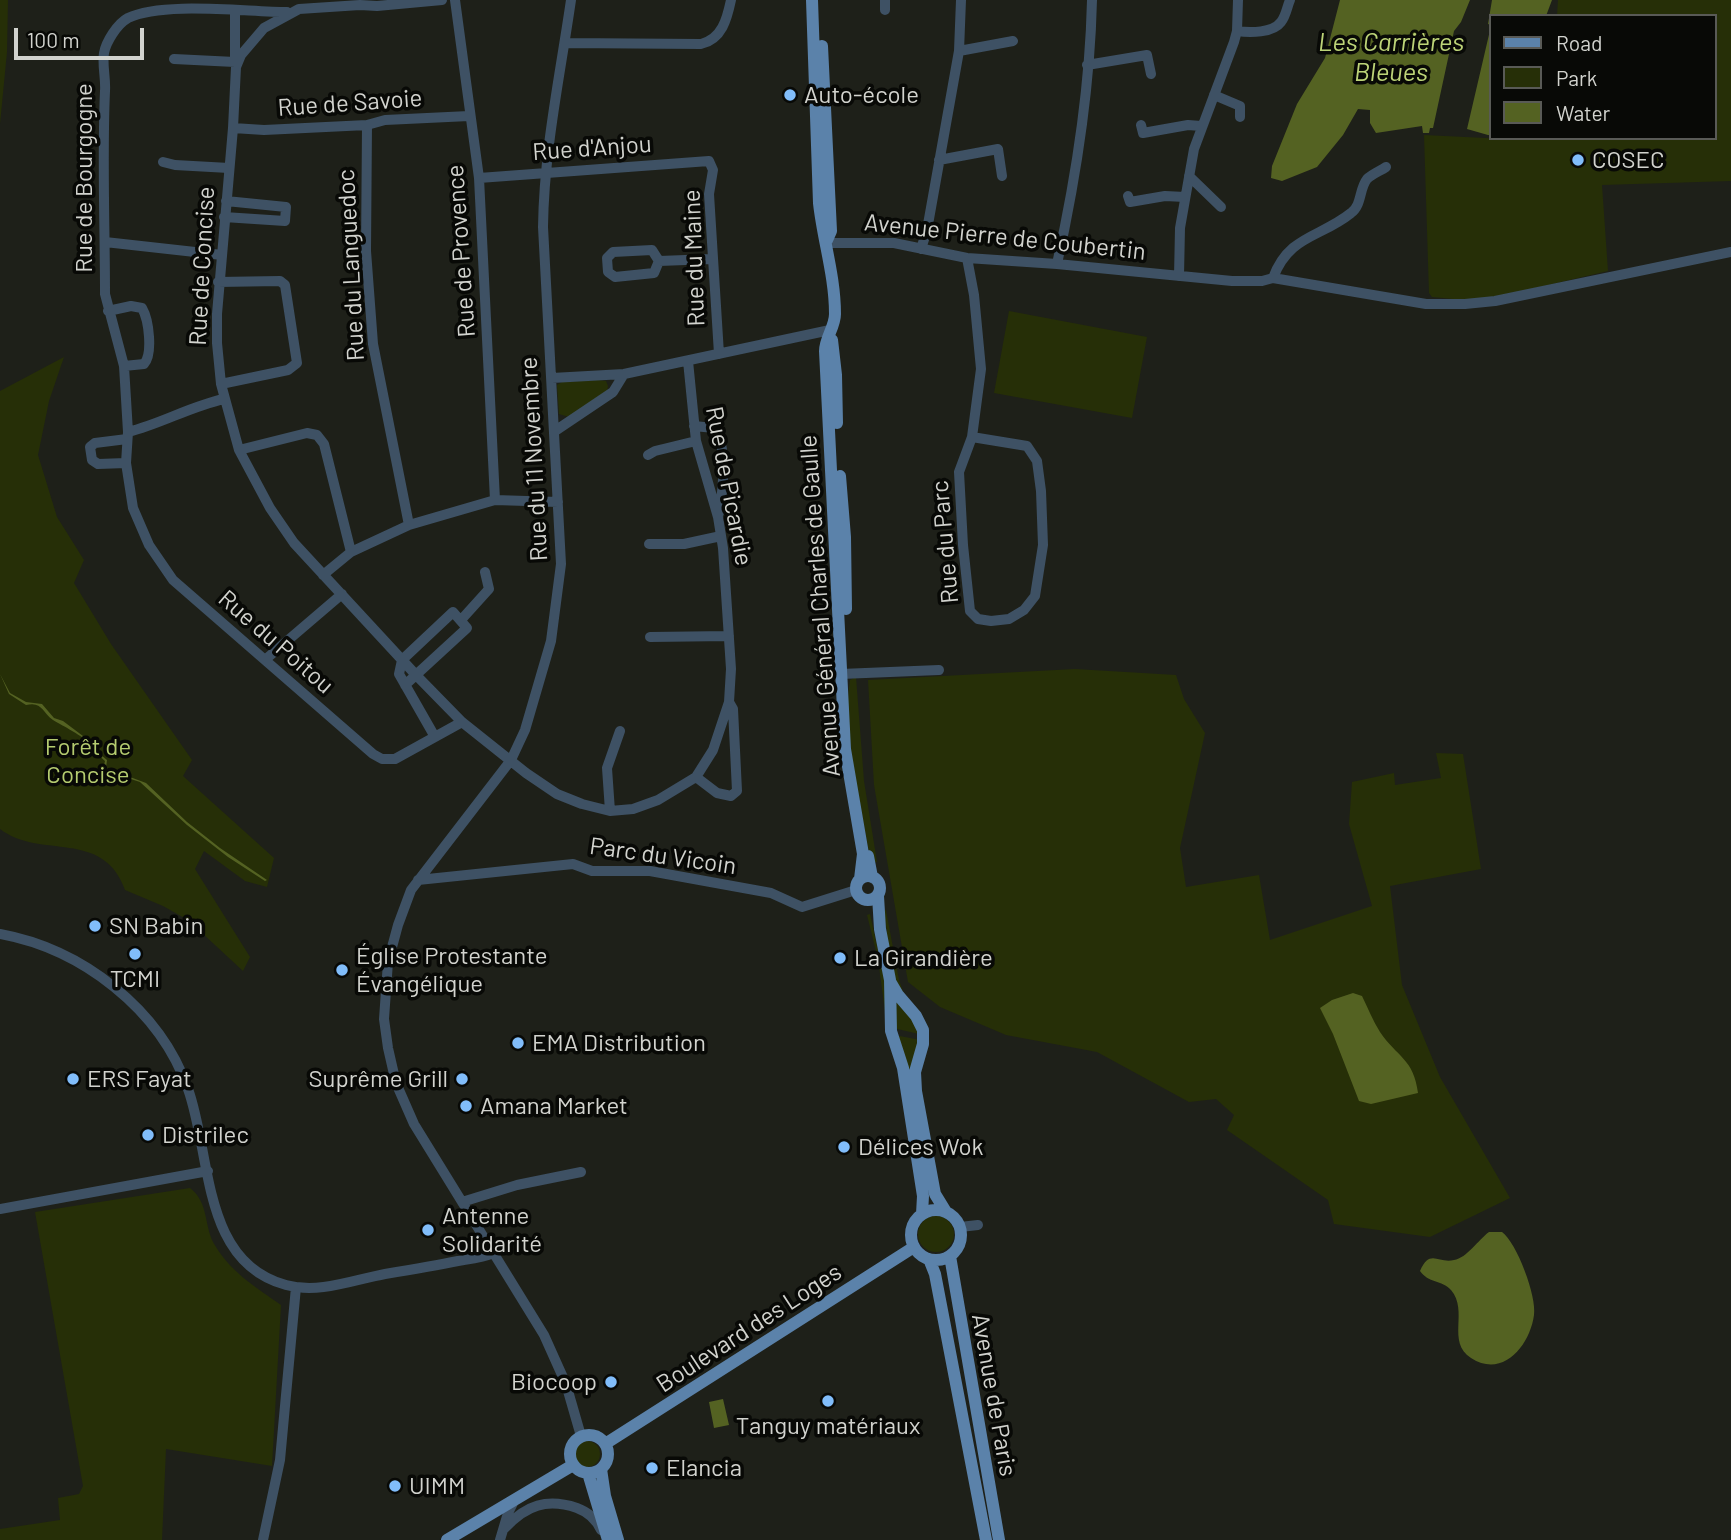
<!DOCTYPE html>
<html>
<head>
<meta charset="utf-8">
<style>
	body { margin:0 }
	#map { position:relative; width:1731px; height:1540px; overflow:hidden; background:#1e2019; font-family:Barlow,sans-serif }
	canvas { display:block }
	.legend { position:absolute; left:1489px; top:14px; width:228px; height:126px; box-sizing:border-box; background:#080906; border:2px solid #595a56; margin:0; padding:9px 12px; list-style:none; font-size:21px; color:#d2d3ce }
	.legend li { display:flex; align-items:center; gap:14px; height:35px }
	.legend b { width:35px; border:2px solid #595a56 }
	.scale { position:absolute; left:14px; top:28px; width:130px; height:32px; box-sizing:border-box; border:4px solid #d2d3ce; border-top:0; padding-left:9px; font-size:21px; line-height:24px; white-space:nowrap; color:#d2d3ce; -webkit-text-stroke:5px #080906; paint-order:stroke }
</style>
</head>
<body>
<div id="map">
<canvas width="1731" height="1540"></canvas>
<ul class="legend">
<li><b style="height:9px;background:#5b82aa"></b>Road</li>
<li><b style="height:19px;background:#262f07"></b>Park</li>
<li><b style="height:19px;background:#546222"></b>Water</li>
</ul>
<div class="scale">100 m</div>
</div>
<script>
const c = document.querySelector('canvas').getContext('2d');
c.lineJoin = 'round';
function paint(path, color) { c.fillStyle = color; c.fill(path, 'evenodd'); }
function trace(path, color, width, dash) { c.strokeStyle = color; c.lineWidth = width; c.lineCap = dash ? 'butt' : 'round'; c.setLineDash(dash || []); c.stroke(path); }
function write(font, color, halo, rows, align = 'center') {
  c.font = font + ' Barlow,sans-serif'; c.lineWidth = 7; c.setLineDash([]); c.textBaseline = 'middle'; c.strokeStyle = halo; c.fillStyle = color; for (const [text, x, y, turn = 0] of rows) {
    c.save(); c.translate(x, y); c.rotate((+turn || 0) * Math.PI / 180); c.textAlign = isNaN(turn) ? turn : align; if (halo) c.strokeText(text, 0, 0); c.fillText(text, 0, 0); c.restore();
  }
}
paint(new Path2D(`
	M0,0H8L7,52L0,124Z
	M1558,0H1731V181L1602,185L1608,271L1497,297L1464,300L1432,297L1429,293L1424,135L1506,139L1715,138V16H1557Z
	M1009,311L1147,337L1132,418L994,393Z
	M64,357L49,401L38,455L57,517L84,560L74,583L111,644L192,760L183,776L274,858L267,887L245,881L204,851L195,869L250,957L243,971L188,920L163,906L125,890C103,828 40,860 0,829V391Z
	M597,380L606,381L608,386L607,391L569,417L559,414L557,385L562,382Z
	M1075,669L1176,675L1184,699L1205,733L1180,848L1186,887L1259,875L1270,940L1372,906L1349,824L1352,782L1394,773L1395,785L1441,778L1436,753L1463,754L1481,869L1390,886L1402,985L1440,1077L1510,1198L1430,1237L1334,1224L1328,1200L1227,1130L1234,1115L1216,1099L1189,1102L1097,1052L1006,1035L940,1007L908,982L874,785L868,680Z
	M856,677L864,781L877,862L871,863C863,812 841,730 850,680Z
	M886,910L899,980L904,994L927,1024L898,990L884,932L887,931L883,911Z
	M870,914L886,986L887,1027L878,959L867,915Z
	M894,993L912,1016L919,1034L893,1028Z
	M894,1035L921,1040L911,1078Z
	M190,1188C210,1203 203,1228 216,1247C232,1273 257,1288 281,1305L272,1466L166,1449L162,1540H0V1529L60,1520L58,1498L79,1494L83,1486L35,1212Z
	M918 1234a18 18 0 1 1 36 0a18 18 0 1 1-36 0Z
	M574 1454a13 13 0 1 1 26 0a13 13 0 1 1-26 0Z`), '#262f07');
paint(new Path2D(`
	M1340,0H1470L1461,22L1454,31L1433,128H1430L1429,133H1423L1422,126L1376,133L1370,123V110L1358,109L1343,135L1317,167L1282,181L1271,178L1272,166L1297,104L1325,58Z
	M1492,0H1552L1546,16H1491V25L1488,24Z
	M1491,26V135H1488L1467,129Z
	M0,674L10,693L26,702L42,704L54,718L63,721L91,742L96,751L107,760L106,768L146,783L187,822L220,848L267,880L265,881L228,857L187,825L140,782L103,770L105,761C98,755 95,751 90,744C83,736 63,726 53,720C42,712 42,701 26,705L9,694Z
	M1353,993L1362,996C1368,1008 1373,1021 1380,1032C1397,1057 1414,1059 1418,1093L1371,1104L1359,1101L1333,1034L1320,1008L1332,1000Z
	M1489,1232H1502C1517,1243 1537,1297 1534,1315C1530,1345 1503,1379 1471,1358C1446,1342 1469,1311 1451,1290C1442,1280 1428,1283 1420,1271C1430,1248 1438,1264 1454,1260C1467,1258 1478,1240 1489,1232Z
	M723,1399L729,1425L714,1428L709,1402Z`), '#546222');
trace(new Path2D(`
	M442,0L377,6L360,5L299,9L264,28L241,55L236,67L233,128L217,314V343L221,384L239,450L270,508L294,543L416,675L462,722L526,773L557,794L582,804L610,811L633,809L658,800L696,777L713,750L729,702L731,669L723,548L718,517L696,441L688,361
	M455,0L479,178L495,500
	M571,0C560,76 544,150 543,227L561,564L551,641L525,730L511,760L411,890L398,925L388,962L384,1019L388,1048L396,1083L414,1124L544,1335L566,1384L581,1436
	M885,0V10
	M1237,31C1250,33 1273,33 1281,22C1286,16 1287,7 1290,0
	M565,43L701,44C722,39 727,19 731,0
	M959,51L1013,41
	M174,59L235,62
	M235,64V12
	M1087,65L1147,55L1151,74
	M1214,95L1240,106V117
	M367,125L366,251L373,344L409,525
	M1141,125L1143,133L1188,125L1201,126
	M233,128L264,130L367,125L385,120L469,116
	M939,160L998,149L1002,176
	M163,162L175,165L229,168
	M1189,176L1221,207
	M479,178L709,161L713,170L709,194L719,354
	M1128,196L1130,202L1165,196L1185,197
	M224,217L285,221L286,207L226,201
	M105,242L222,255
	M826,243H894L967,258L1057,264L1232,281H1262L1273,278L1426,304H1465L1495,301L1731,252
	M921,249L927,230L959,51L961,0
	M652,250L659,261L654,273L615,277L608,272L607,258L613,252Z
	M967,258L974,295L981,369L972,437L959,472L963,545L970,611L978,619L991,621L1009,619L1024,610L1035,596L1043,545L1041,491L1037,461L1027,446L972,437
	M659,261L712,259
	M1057,264C1076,178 1090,88 1092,0
	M1179,276L1180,228L1194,149L1234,42L1237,31L1238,0
	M1273,278C1289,235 1320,238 1351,213C1362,205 1359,189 1367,179C1372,174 1380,171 1386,167
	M218,282L280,281L285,285L297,363L288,370L221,384
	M108,311L131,306L142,308C149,320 153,354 144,364L124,366L105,294C105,226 102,159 105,91C106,79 102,65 104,53C106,42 117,24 128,18C163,1 246,12 287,12
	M124,366L128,432L126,463L133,508L149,545L173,580L373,754L382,759H395L462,722
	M552,378L624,374L830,330
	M694,426L714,428C728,445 723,492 719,513
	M555,431L613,392L624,374
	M128,432C161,424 191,406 224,399
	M239,450L307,433L317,435L324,444L351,552
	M648,455L655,451L696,441
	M126,463L98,464L92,460L90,447L95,443L127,439
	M649,544H684L721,536
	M323,575L351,552L409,525L495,500L558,502
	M461,620L489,589L485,572
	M650,637L729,636
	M266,659L342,594
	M841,674L939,670
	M405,685L467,628L453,612L402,660L399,674L435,737
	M696,777L717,793L731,796L737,791L733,709L729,702
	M610,811L607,768L620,731
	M418,880L573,864L592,871H650L771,893L802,907L856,890
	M0,934C82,949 160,1009 188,1089C212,1156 201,1262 286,1285C319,1294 353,1280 385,1274C409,1270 433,1266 458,1261C470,1259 482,1258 494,1253
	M462,1202L517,1185L581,1172
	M0,1209L208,1171
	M960,1227L978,1225
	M505,1528C526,1505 547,1498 577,1508C588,1512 596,1519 601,1530
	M263,1540L280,1460L296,1287
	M500,1540L508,1513L515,1499`), '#3e5164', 10);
trace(new Path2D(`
	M812,0L819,203C823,240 835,276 835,314C835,327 825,338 825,351L845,749L863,854L860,879
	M822,46L831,231L827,240
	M832,340L836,375L837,423
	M840,476L845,537L846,609
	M868,856L872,877
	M856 888a12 12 0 1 1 24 0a12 12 0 1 1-24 0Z
	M878,896L880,929L890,980L891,1031L903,1068L923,1196L922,1214
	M891,983L898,995L916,1016L923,1030V1044L915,1072L916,1091L935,1194L946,1212
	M911 1235a25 25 0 1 1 50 0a25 25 0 1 1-50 0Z
	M950,1256L999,1540
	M929,1259L935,1274L986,1540
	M570 1454a19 19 0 1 1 38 0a19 19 0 1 1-38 0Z
	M605,1444L914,1247
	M601,1469L605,1496L618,1540
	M588,1473L608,1540
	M447,1540L573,1465`), '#5b82aa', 12);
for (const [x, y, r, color] of [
	[790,95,7,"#81bdfa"],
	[1578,160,7,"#81bdfa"],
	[95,926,7,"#81bdfa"],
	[135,954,7,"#81bdfa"],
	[840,958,7,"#81bdfa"],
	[342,970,7,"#81bdfa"],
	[518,1043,7,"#81bdfa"],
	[73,1079,7,"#81bdfa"],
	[462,1079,7,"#81bdfa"],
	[466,1106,7,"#81bdfa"],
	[148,1135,7,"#81bdfa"],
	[844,1147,7,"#81bdfa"],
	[428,1230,7,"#81bdfa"],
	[611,1382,7,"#81bdfa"],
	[828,1401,7,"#81bdfa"],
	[652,1468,7,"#81bdfa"],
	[395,1486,7,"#81bdfa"]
]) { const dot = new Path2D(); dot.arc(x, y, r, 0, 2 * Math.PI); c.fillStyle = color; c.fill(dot); trace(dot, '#080906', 2.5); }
write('24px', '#d2d3ce', '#080906', [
	["Auto-école",804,95],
	["COSEC",1592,160],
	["SN Babin",109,926],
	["Église Protestante",356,956],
	["Évangélique",356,984],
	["La Girandière",854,958],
	["TCMI",135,979,"center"],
	["EMA Distribution",532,1043],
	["ERS Fayat",87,1079],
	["Suprême Grill",448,1079,"right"],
	["Amana Market",480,1106],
	["Distrilec",162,1135],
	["Délices Wok",858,1147],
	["Antenne",442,1216],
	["Solidarité",442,1244],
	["Biocoop",597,1382,"right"],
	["Tanguy matériaux",828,1426,"center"],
	["Elancia",666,1468],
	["UIMM",409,1486]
], 'left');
write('24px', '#d2d3ce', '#080906', [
	["Rue de Savoie",350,103,-4],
	["Rue d'Anjou",592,148,-4],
	["Rue de Bourgogne",84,178,-90],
	["Avenue Pierre de Coubertin",1005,237,6],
	["Rue de Provence",461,251,-94],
	["Rue du Maine",694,258,-92],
	["Rue du Languedoc",351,265,-93],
	["Rue de Concise",202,266,-87],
	["Rue du 11 Novembre",534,459,-93],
	["Rue de Picardie",729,486,79],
	["Rue du Parc",945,542,-95],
	["Avenue Général Charles de Gaulle",820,606,-94],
	["Rue du Poitou",276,642,41],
	["Parc du Vicoin",663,856,8],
	["Boulevard des Loges",749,1328,-33],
	["Avenue de Paris",994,1395,80]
]);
write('24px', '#b5cc70', '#080906', [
	["Forêt de",88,747],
	["Concise",88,775]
]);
write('italic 26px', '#bdd478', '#080906', [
	["Les Carrières",1391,42],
	["Bleues",1391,72]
]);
</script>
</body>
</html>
